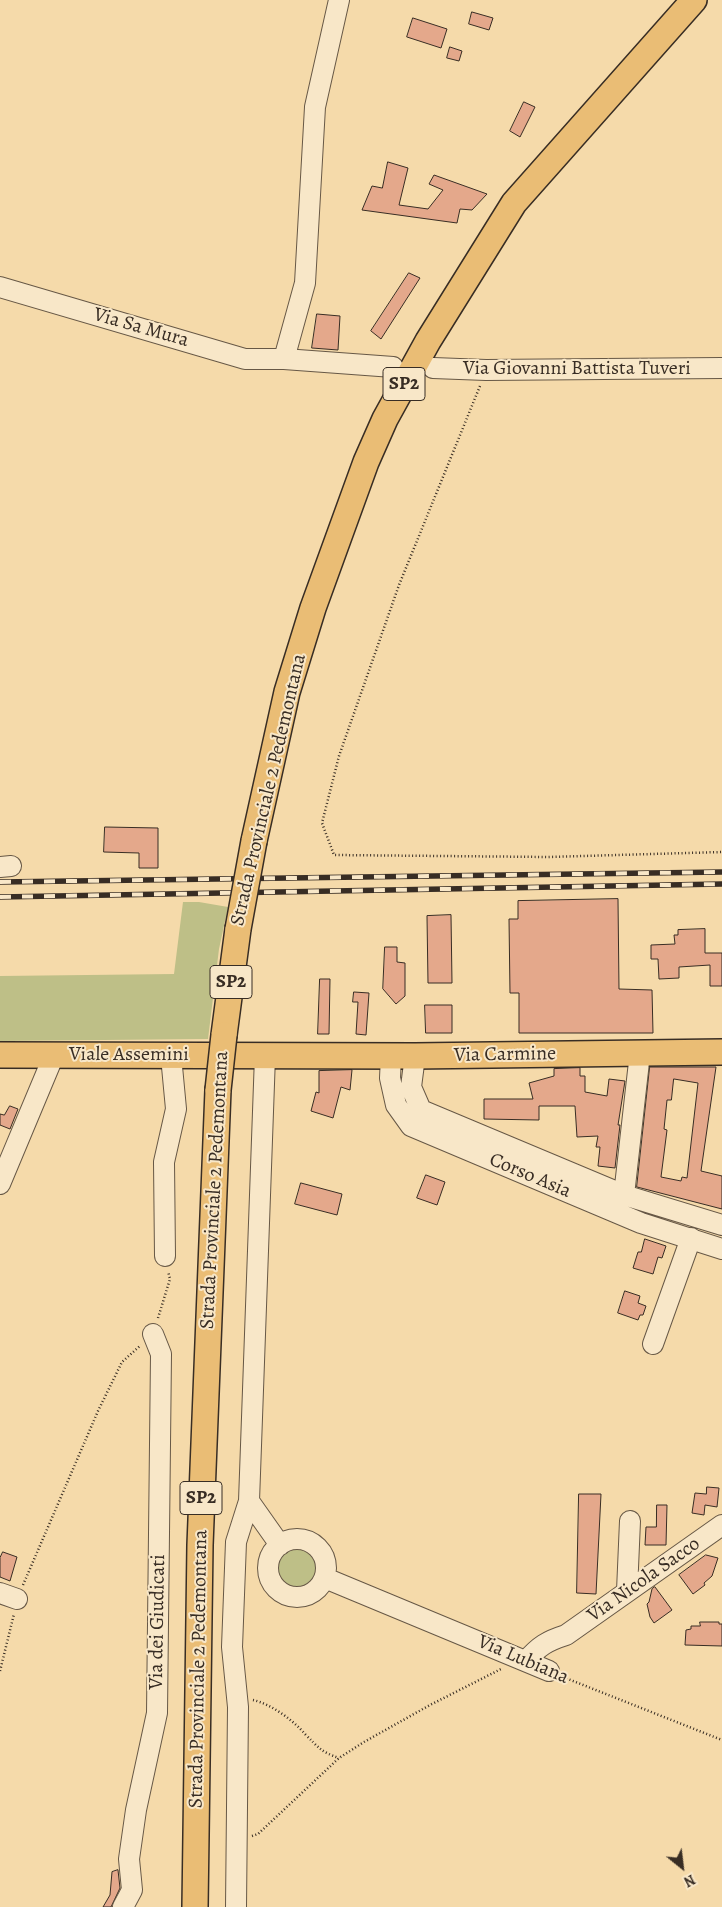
<!DOCTYPE html>
<html>
<head>
<meta charset="utf-8">
<style>
	body { margin:0 }
	#map { position:relative; width:722px; height:1907px; overflow:hidden; background:#f5daaa; font-family:Alegreya,serif }
	canvas { display:block }
	.north { position:absolute; left:657px; top:1842px; width:50px; height:50px; -webkit-text-stroke:4px #f8e7c8; paint-order:stroke; rotate:151deg; font-size:14px; font-weight:700; line-height:20px; text-align:center; color:#382d24 }
	.north::after { content:''; display:block; margin:auto; width:18px; height:22px; background:#382d24; clip-path:polygon(50% 0,100% 100%,50% 72%,0 100%) }
</style>
</head>
<body>
<div id="map">
<canvas width="722" height="1907"></canvas>
<div class="north">N</div>
</div>
<script>
const c = document.querySelector('canvas').getContext('2d');
c.lineJoin = 'round';
function paint(path, color) { c.fillStyle = color; c.fill(path, 'evenodd'); }
function trace(path, color, width, dash) { c.strokeStyle = color; c.lineWidth = width; c.lineCap = dash ? 'butt' : 'round'; c.setLineDash(dash || []); c.stroke(path); }
function write(font, color, halo, rows, align = 'center') {
  c.font = font + ' Alegreya,serif'; c.lineWidth = 4; c.setLineDash([]); c.textBaseline = 'middle'; c.strokeStyle = halo; c.fillStyle = color; for (const [text, x, y, turn = 0] of rows) {
    c.save(); c.translate(x, y); c.rotate((+turn || 0) * Math.PI / 180); c.textAlign = isNaN(turn) ? turn : align; if (halo) c.strokeText(text, 0, 0); c.fillText(text, 0, 0); c.restore();
  }
}
paint(new Path2D(`
	M183,902H199L228,907L219,949L208,1039L0,1041V976L174,974Z
	M276 1569a22 22 0 1 1 44 0a22 22 0 1 1-44 0Z`), '#bebf87');
const building = new Path2D(`
	M472,12L493,18L489,30L469,24Z
	M413,18L447,29L441,48L407,37Z
	M450,47L462,51L459,61L447,58Z
	M524,102L535,107L520,137L510,131Z
	M388,162L408,168L399,205L428,209L443,190L429,184L434,175L487,194L472,210L460,209L457,223L362,210L372,186L382,188Z
	M409,273L420,278L381,339L371,331Z
	M317,314L340,316L338,350L312,348Z
	M105,827L158,828V868H139V853L104,852Z
	M618,899L619,989L652,990L653,1033H519V993H510L509,919H518V901Z
	M451,915L452,983H428L427,916Z
	M705,929V953H722V986H710V965L679,967V978L659,979L658,959H651V945L675,944L674,935H678V930Z
	M385,947H397V962L405,963V996L396,1004L383,989Z
	M320,979H330L329,1034H318Z
	M354,992L369,993L366,1035L356,1034L358,1002H353Z
	M425,1005H452V1033H426Z
	M650,1067H716L701,1171L722,1176V1209L637,1187ZM674,1079L698,1083L687,1178L682,1177L681,1181L661,1177L667,1130L664,1129L667,1100H671Z
	M580,1068V1076H585V1092L607,1096L609,1079L625,1081L618,1125H620L615,1168L598,1166L600,1147H596L598,1136L577,1137L575,1106H539V1120L484,1119V1099H533L529,1083L554,1076V1069Z
	M352,1070L350,1090L341,1087L333,1118L311,1111L316,1092L319,1093V1071Z
	M10,1106L18,1109L10,1129L0,1125V1114L4,1115Z
	M426,1175L445,1182L437,1205L417,1198Z
	M301,1183L342,1194L337,1215L295,1204Z
	M645,1239L666,1246L662,1258L658,1257L653,1274L633,1268L638,1252H641Z
	M625,1291L640,1296L638,1303L646,1306L643,1315H640L638,1320L618,1313Z
	M707,1487L719,1488L717,1507L705,1505L704,1515L692,1513L695,1493L706,1494Z
	M579,1494H601L596,1594L577,1593Z
	M657,1505H667L666,1545H645L646,1527H656Z
	M3,1552L17,1557L10,1581L0,1577V1558Z
	M706,1555L718,1558L712,1576L704,1583L705,1585L693,1594L679,1575Z
	M655,1587L672,1610L654,1623L650,1617L647,1604L649,1602L652,1589Z
	M700,1622H719V1624H722V1646L685,1645L686,1630L691,1629V1626H700Z
	M118,1870L120,1888L111,1907H103L110,1895L112,1872Z`);
paint(building, '#e4a88b');
trace(building, '#382d24', 1);
const minor = new Path2D(`
	M339,0L315,107L305,283L284,359L393,367
	M0,287L245,359H284
	M433,368L486,370L722,368
	M0,867L11,866
	M265,1056L249,1501L280,1545
	M391,1056L390,1078L396,1105L411,1126L641,1223L722,1249
	M415,1056L411,1087L421,1110L624,1195L722,1225
	M0,1184L54,1055
	M624,1195L640,1053
	M165,1256L164,1162L176,1109L171,1056
	M653,1344L691,1238
	M268 1568a29 29 0 1 1 58 0a29 29 0 1 1-58 0Z
	M325,1578L549,1671
	M627,1591L630,1521
	M0,1593L17,1599
	M526,1661C539,1646 547,1641 566,1635L722,1525
	M123,1907L132,1890L129,1859L136,1810L157,1713L161,1354L153,1334
	M236,1907L238,1707L232,1647L236,1542L249,1501`);
const major = new Path2D(`
	M254,841L287,692L313,608L366,462L385,419L428,341L514,203L694,0
	M224,1035L238,929
	M0,1055L415,1056L722,1052
	M195,1907L200,1545L218,1090`);
trace(minor, '#675846', 22);
trace(major, '#382d24', 28);
trace(new Path2D(`
	M480,386L399,585L339,756L322,823L334,855L548,857L722,852
	M158,1318L170,1279L168,1271
	M23,1585L98,1411L122,1362L141,1345
	M0,1671L14,1614
	M563,1677L722,1740
	M253,1700C271,1704 293,1720 305,1734C318,1747 321,1752 339,1758
	M252,1836L258,1834L339,1758L364,1742L430,1705L501,1669`), '#382d24', 2.5, [1, 2.5]);
trace(minor, '#f8e7c8', 20);
trace(major, '#eabd75', 25);
const rail = new Path2D(`
	M0,882L722,872
	M0,897L722,884`);
trace(rail, '#382d24', 5.5);
trace(rail, '#f8e7c8', 4, [11]);
const majorBridge = new Path2D(`
	M238,929L254,841
	M218,1090L224,1035`);
trace(majorBridge, '#382d24', 28, []);
trace(majorBridge, '#eabd75', 25);
for (const [x, y, w] of [
	[404,384,42],
	[231,982,42],
	[201,1498,42]
]) { const box = new Path2D(); box.roundRect(x - w / 2, y - 16.5, w, 33, 4); c.fillStyle = '#f8e7c8'; c.fill(box); trace(box, '#382d24', 1); }
write('bold 19px', '#382d24', null, [
	["SP2",404,384],
	["SP2",231,982],
	["SP2",201,1498]
]);
write('20px', '#382d24', '#f8e7c8', [
	["Via Sa Mura",141,328,16],
	["Via Giovanni Battista Tuveri",577,369],
	["Strada Provinciale 2 Pedemontana",269,790,-77],
	["Viale Assemini",129,1055],
	["Via Carmine",505,1055,-1],
	["Corso Asia",530,1176,23],
	["Strada Provinciale 2 Pedemontana",215,1190,-87],
	["Via Nicola Sacco",644,1580,-35],
	["Via dei Giudicati",158,1622,-89],
	["Via Lubiana",523,1660,23],
	["Strada Provinciale 2 Pedemontana",199,1669,-89]
]);
</script>
</body>
</html>
